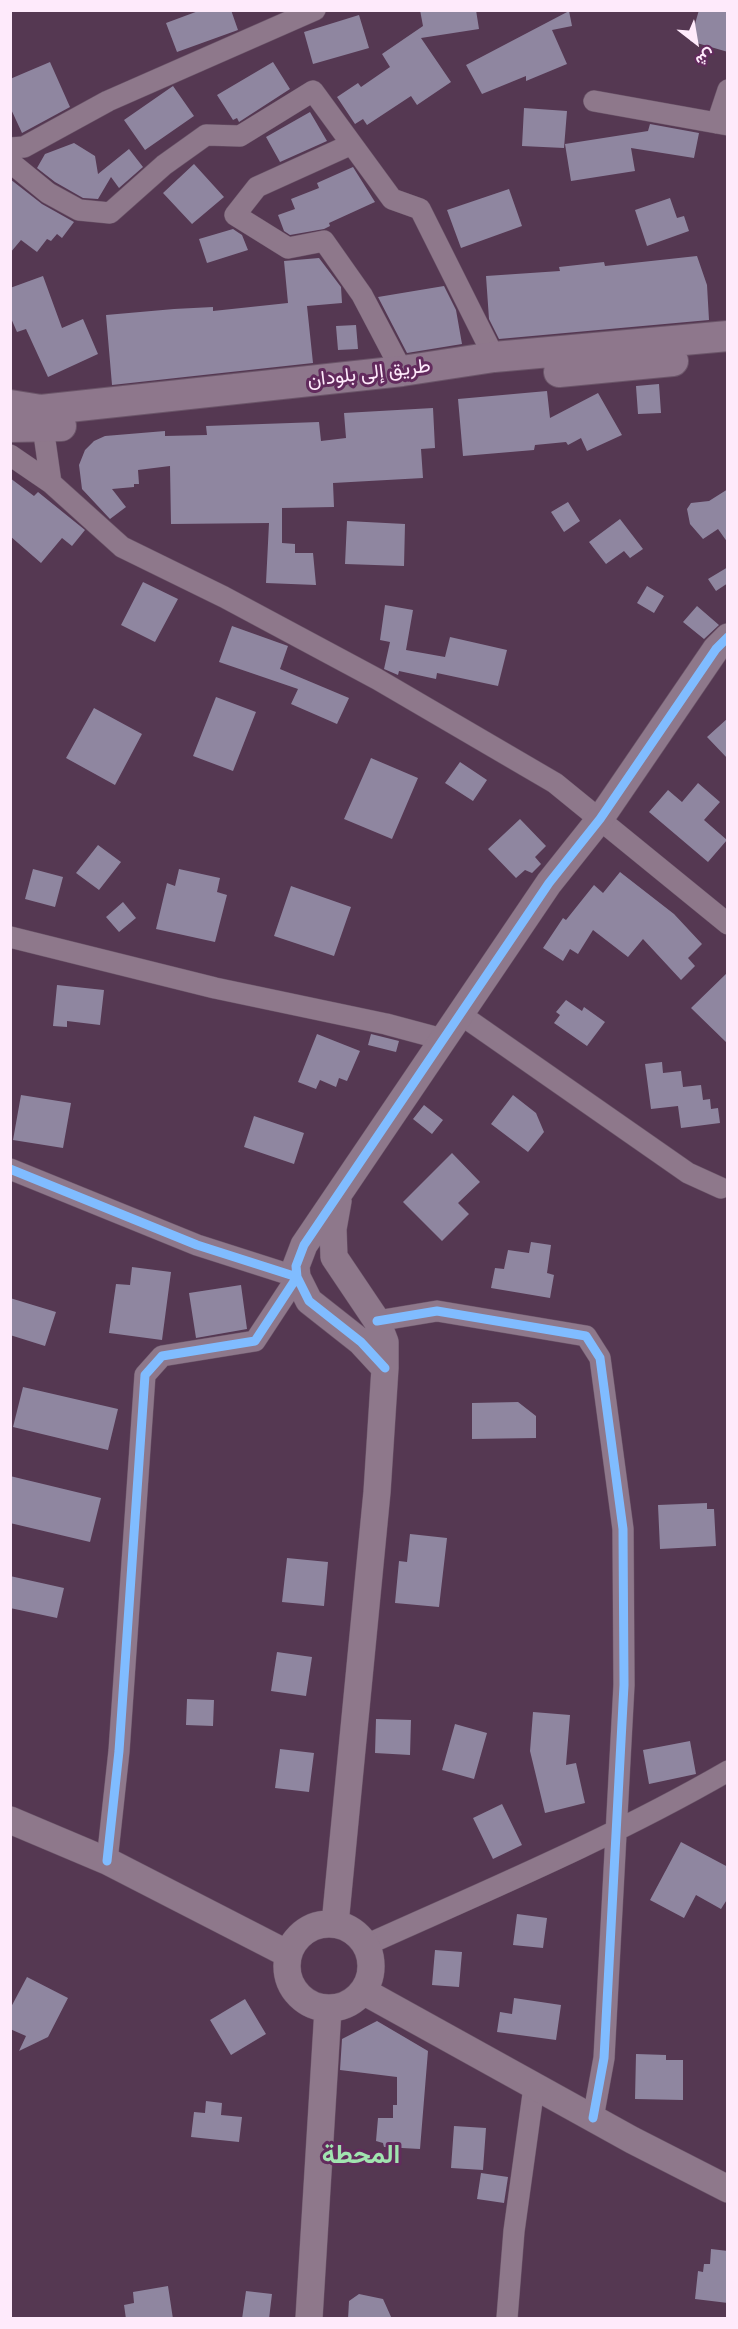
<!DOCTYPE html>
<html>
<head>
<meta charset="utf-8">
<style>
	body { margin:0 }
	#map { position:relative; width:738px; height:2329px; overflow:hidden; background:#553852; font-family:"Roboto Condensed",Vazirmatn,sans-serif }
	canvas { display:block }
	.frame { position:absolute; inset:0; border:12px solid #feeafb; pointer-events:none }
	.north { position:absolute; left:666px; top:12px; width:60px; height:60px; -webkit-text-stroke:4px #622b5d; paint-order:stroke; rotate:149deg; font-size:16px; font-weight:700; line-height:24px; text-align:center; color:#feeafb }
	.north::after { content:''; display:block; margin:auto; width:21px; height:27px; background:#feeafb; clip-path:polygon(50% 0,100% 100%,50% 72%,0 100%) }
</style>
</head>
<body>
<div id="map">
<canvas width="738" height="2329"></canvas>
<div class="frame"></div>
<div class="north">ش</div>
</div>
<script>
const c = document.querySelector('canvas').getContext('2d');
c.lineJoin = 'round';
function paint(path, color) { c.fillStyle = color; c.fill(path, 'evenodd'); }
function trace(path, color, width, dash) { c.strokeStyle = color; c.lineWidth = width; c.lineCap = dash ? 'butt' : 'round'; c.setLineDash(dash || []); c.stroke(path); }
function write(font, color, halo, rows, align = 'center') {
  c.font = font + ' "Roboto Condensed",Vazirmatn,sans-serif'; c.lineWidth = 6; c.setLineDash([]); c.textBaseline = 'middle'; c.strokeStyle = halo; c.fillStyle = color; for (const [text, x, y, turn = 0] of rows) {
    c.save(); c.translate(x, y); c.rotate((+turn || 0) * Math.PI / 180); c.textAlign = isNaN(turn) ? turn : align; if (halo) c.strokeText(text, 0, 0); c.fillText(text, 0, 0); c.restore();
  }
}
paint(new Path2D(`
	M201,10H231L238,30L177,52L166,23Z
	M420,10H476L479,29L421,38L451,82L417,105L411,96L367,125L363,119L355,124L337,97L358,83L361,87L390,67L382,54L423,26Z
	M699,10H728V52L690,41Z
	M569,11L572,26L552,30L567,64L526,81V76L482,94L466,65Z
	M359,15L369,48L313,64L304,32Z
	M50,62L70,107L22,133L10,107V79Z
	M273,62L290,89L239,122L237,118L233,120L217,95Z
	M173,86L194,116L145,150L124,120Z
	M524,108L567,111L564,148L522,146Z
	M310,112L327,141L280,162L266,137Z
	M650,124L699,133L694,158L631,148L635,171L571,181L565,144L648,131Z
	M74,143L95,156L98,174L129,149L143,167L119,188L111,177L98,199L83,198L55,182L37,168L45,154Z
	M194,164L224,197L192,224L163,193Z
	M353,167L375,202L329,223L330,226L324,229L290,235L284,231L278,215L295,209L291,199L319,188L317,183Z
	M10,179L42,204L74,222L62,238L57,234L51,241L47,239L37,252L21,240L10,253Z
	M509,189L522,226L461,248L447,210Z
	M670,198L677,218L684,216L689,231L647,246L635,210Z
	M233,229L242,235L248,250L207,263L199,239Z
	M697,256L707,285L709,320L499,339L489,319L486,276L560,271L559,267L604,262L605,266Z
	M319,258L341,287L342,303L307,306L313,363L112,385L106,315L174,309L213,307V311L288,303L284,261Z
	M43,276L62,328L83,319L98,354L48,377L26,329L17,332L10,316V288Z
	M444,286L456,310L462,344L407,353L378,297Z
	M356,325L358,349L338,350L336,326Z
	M659,384L661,413L638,414L636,386Z
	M547,391L550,418L598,393L622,435L587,451L581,438L568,445L566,442L535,445L534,450L463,456L458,399Z
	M433,408L435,448L421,449L423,478L333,483L334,507L282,508V543L295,544V553H313L316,585L266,583L269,523L171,524L170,466L138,470L139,484H134V487L112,489L126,507L110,519L82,489L79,465L85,450L94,441L105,436L165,431V436L207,435L206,426L319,422L321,441L346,438L344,413Z
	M10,478L34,496L38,492L85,530L72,546L62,538L41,563L10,536Z
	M728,489V543L718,529L703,539L690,524L687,509L691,503L709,501Z
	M568,502L580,521L564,532L551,512Z
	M620,519L643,549L630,558L624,551L606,564L589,542Z
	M347,521L405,524L404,566L345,564Z
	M728,567V583L716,591L708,579Z
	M143,582L178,599L155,642L121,625Z
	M647,586L664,596L654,613L637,603Z
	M385,605L413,610L406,650L445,657L450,637L507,650L498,686L437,673L436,679L399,671L398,675L384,669L390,642L380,640Z
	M697,606L719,625L704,639L683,622Z
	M232,626L288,646L280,669L349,698L337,724L291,704L298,689L219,662Z
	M216,697L256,712L233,771L193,756Z
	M94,708L142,734L115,785L66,758Z
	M728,718V759L707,737Z
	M371,758L418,778L392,839L344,819Z
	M460,762L487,780L473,801L445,783Z
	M698,783L720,802L704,820L727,840L708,862L649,812L668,790L682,802Z
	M520,819L546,846L535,857L541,864L532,873L525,870L516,878L488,849Z
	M98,845L121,862L99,890L76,873Z
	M33,869L63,877L55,907L25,899Z
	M179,869L220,878L217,892L227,895L215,942L156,929L167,883L175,886Z
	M620,872L674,914L702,944L688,958L695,966L681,980L643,939L628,957L593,930L578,954L570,949L563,961L543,948L563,918L566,920L594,885L603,893Z
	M291,886L351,907L334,956L274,936Z
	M123,902L136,918L119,932L106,917Z
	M728,972V1044L691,1008Z
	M57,985L104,990L100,1025L67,1021V1027L53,1026Z
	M566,1000L582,1011L584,1007L605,1022L587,1046L554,1023L560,1015L556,1012Z
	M317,1034L360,1051L347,1081L339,1078L336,1087L320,1080L316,1089L298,1082Z
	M371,1034L399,1041L396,1052L368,1045Z
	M662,1062L663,1073L681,1071L683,1087L701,1085L703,1100L710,1099L711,1109L718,1108L720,1123L681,1128L678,1106L651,1109L645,1064Z
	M21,1095L71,1103L63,1148L13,1140Z
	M513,1095L536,1113L544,1132L528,1152L491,1124Z
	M424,1105L443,1120L432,1134L413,1119Z
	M254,1116L304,1133L294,1164L244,1147Z
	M452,1153L480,1182L458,1203L469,1214L442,1241L403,1202Z
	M531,1242L551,1245L547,1273L554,1275L550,1298L491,1288L495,1268L504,1269L508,1250L529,1253Z
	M132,1267L171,1272L162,1340L109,1333L116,1284L130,1285Z
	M241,1285L247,1329L196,1338L189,1293Z
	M10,1298L56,1312L45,1346L10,1335Z
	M23,1387L118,1409L108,1450L13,1427Z
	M518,1402L536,1416V1438L472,1439V1403Z
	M10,1476L101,1498L90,1542L10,1523Z
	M707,1503V1509H714L716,1546L660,1549L658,1505Z
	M410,1534L447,1538L439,1607L395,1603L399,1561L407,1562Z
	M287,1558L328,1562L324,1606L282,1602Z
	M10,1576L64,1588L57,1618L10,1608Z
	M277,1652L312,1657L306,1696L271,1691Z
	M187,1699L214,1700L213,1726L186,1725Z
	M533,1712L570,1715L566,1765L576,1763L585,1803L545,1813L530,1751Z
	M376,1719L411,1720L410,1755L375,1753Z
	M455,1724L487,1733L474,1779L442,1770Z
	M690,1741L696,1774L649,1784L643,1750Z
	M280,1749L314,1753L309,1792L275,1788Z
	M502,1804L522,1845L493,1859L473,1818Z
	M681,1842L728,1867V1898L721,1909L696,1895L684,1918L650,1900Z
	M517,1914L547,1918L543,1948L513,1945Z
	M435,1950L462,1952L459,1987L432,1985Z
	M27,1977L68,1998L48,2037L19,2051L26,2036L10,2029V2009Z
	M514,1998L561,2005L556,2040L497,2032L500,2012L512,2014Z
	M245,1999L266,2034L231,2055L210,2020Z
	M377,2021L428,2051L420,2149L384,2147L383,2143L376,2141L378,2118H393V2105H397V2077L340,2070L342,2039Z
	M636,2054L666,2055V2060H683V2100L635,2099Z
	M206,2101L222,2103L221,2115L242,2117L239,2142L191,2137L194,2112L205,2113Z
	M454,2126L486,2128L483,2170L451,2168Z
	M481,2173L508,2177L504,2203L477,2199Z
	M711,2249L728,2251V2303L695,2299L698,2271L703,2272L704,2264H710Z
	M168,2286L173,2319H126L124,2305L134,2303L133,2292Z
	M246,2291L272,2294L269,2319H242Z
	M359,2294L383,2299L392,2319H348L349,2301Z`), '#8f86a0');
const minor = new Path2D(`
	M594,101L728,125
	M717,123L728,90
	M352,144L257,187L235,215L288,248L324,241L362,295L402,371
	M10,148L24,147L108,101L315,10
	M10,162L48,193L79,210L110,213L164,165L206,135L240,136L313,91L392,199L420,209L494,357
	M41,413L51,483
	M10,455L51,483L122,547L224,597L377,679L555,783L728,924
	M10,937L215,988L386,1024L442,1039
	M460,1014L688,1173L721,1188
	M10,1169L197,1245L297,1277L255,1341L162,1356L145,1375L119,1751L107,1861
	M377,1321L437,1311L586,1336L600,1358L623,1529L624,1685L604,2058L593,2118
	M366,1945C488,1890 612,1838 728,1771
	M507,2318L514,2231L534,2087`);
const tertiary = new Path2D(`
	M385,1368L361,1342L309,1301L297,1277L296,1266L304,1245L549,883L600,819L716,649L728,637
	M10,1820L107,1861L288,1954
	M287 1966a42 42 0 1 1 84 0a42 42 0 1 1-84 0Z
	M335,1924L377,1492L385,1368V1342L377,1321L334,1257L333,1229L338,1201
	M363,1991L632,2140L728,2189
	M309,2318L328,2009`);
const secondary = new Path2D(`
	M559,372L673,361
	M10,405L41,410L402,371L494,357L728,336
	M10,427L61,426`);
trace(minor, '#6b5569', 22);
trace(tertiary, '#6b5569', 28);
trace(secondary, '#6b5569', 32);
trace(minor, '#8e788b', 21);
trace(tertiary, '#8e788b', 27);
trace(secondary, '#8e778c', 30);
trace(new Path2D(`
	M10,1169L197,1245L297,1277L255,1341L162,1356L145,1375L119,1751L107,1861
	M377,1321L437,1311L586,1336L600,1358L623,1529L624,1685L604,2058L593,2118
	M385,1368L361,1342L309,1301L297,1277L296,1266L304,1245L549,883L600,819L716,649L728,637`), '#80bcff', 9);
write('20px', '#feeafb', '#622b5d', [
	["طريق إلى بلودان",369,374,-7]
]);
write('bold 26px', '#a1e4b0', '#622b5d', [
	["المحطة",361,2156]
]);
</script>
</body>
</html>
